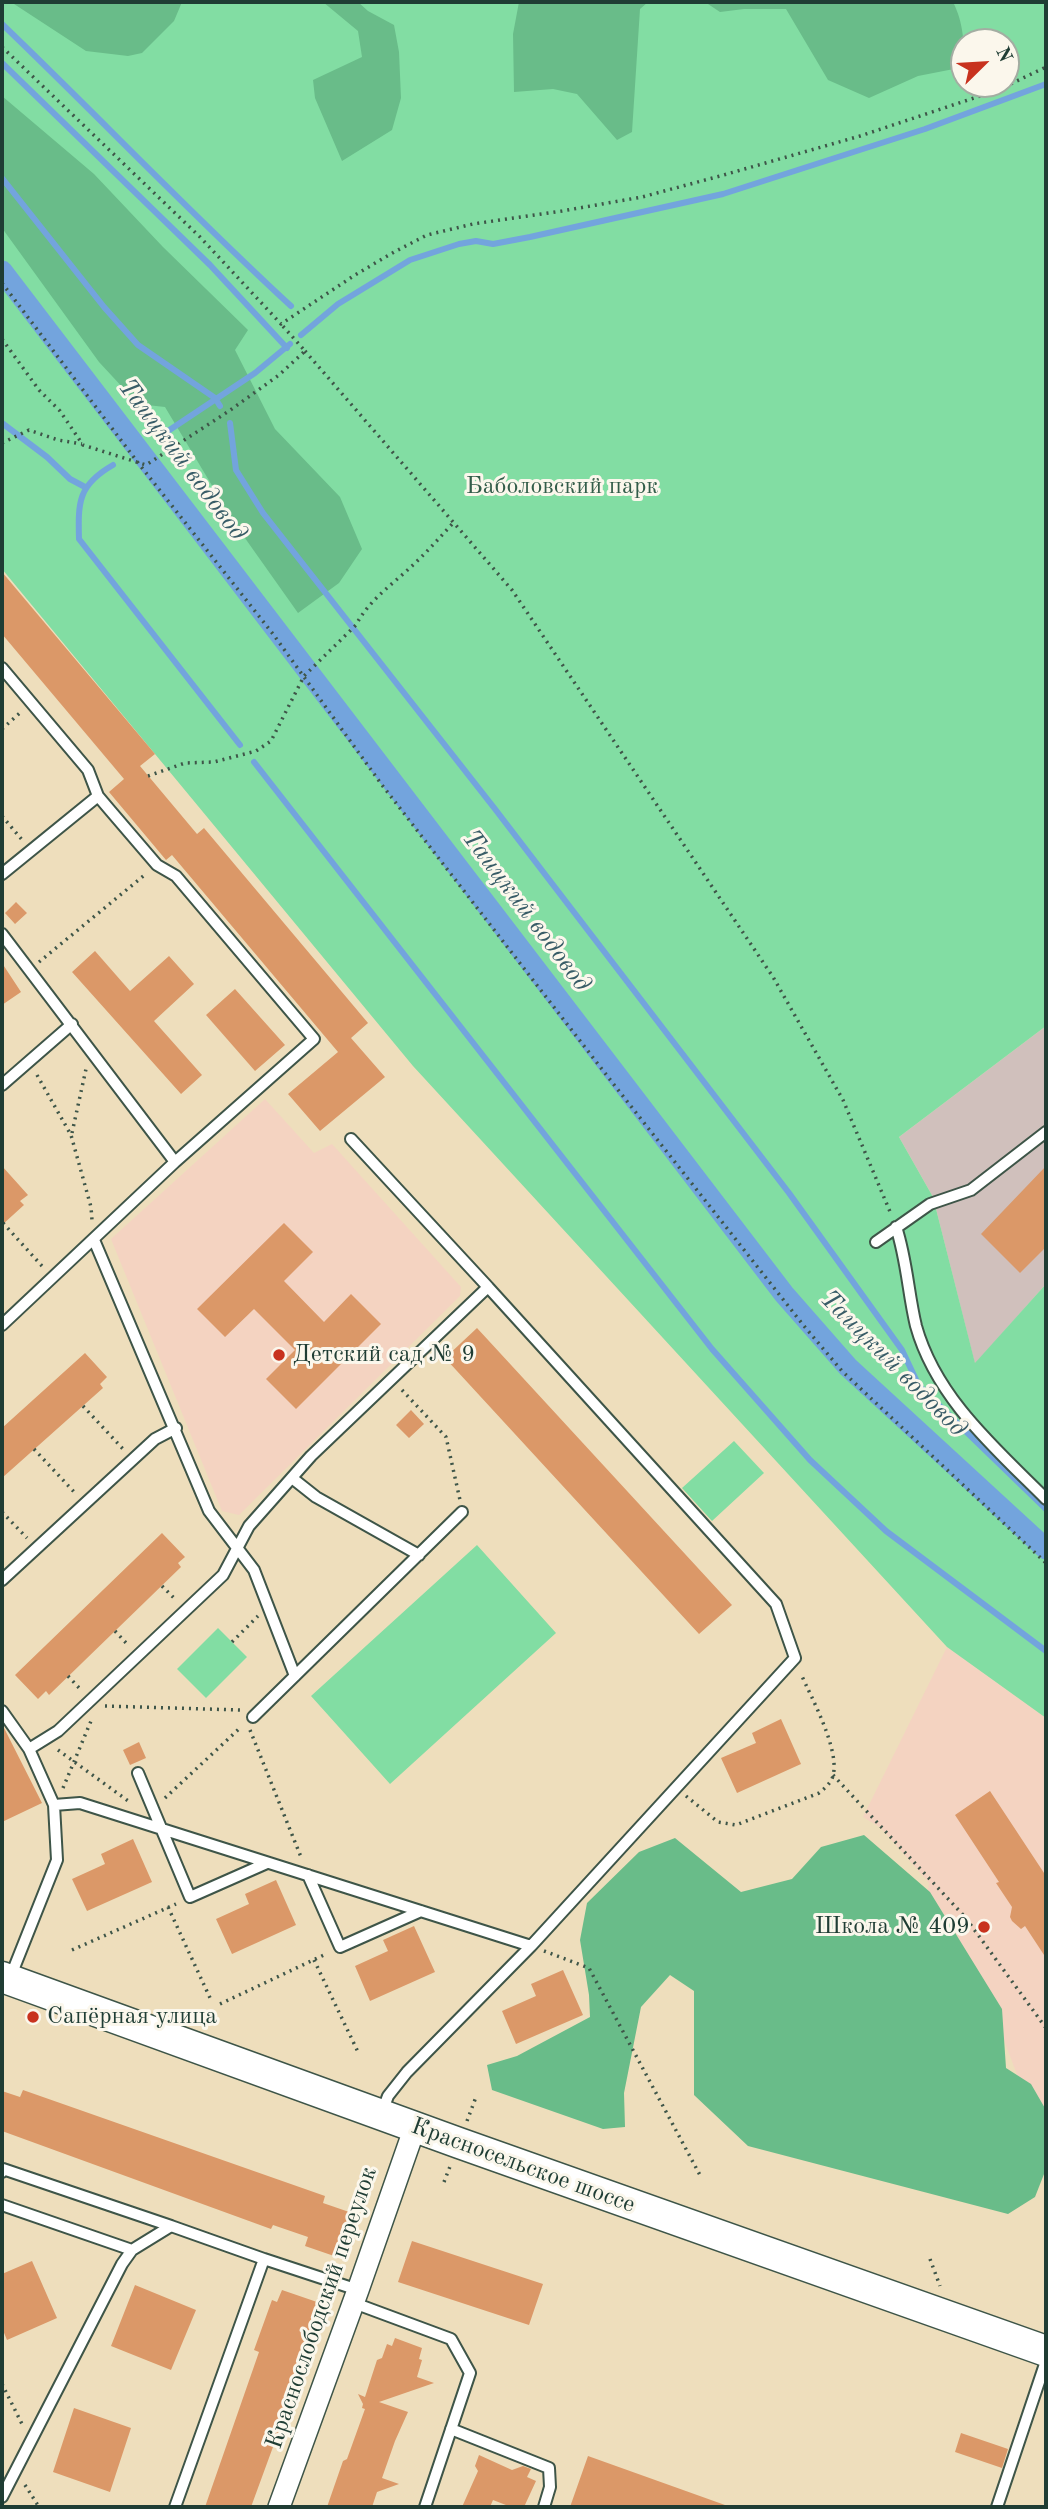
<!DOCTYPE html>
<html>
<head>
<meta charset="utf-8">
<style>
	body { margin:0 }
	#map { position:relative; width:1048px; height:2509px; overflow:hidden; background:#eedebc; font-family:"Old Standard TT",serif }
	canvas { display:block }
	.frame { position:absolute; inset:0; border:4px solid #1f3d34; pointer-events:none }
	.north { position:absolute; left:950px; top:28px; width:70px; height:70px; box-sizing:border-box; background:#fbf7ec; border:2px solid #a3ada2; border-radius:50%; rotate:66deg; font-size:19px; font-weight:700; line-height:28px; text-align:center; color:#1f3d34 }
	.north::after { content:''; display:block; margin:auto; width:24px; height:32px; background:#c8321e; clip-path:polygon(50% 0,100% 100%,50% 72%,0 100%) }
</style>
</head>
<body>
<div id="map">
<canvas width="1048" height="2509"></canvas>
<div class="frame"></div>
<div class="north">N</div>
</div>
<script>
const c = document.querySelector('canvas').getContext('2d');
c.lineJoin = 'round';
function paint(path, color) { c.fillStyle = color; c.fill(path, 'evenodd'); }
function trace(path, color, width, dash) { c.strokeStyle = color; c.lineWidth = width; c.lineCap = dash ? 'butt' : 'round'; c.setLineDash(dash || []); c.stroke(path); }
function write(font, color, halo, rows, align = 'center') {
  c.font = font + ' "Old Standard TT",serif'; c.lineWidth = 6; c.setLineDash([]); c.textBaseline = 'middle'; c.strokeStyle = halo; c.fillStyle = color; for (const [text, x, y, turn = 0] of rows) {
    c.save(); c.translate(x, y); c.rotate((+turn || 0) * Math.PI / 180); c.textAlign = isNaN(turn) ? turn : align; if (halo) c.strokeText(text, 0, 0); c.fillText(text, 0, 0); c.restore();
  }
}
paint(new Path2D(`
	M265,1099L314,1153L332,1144L461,1287L460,1296L239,1515L222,1511L111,1239Z
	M947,1647L1046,1718V2120L1029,2106L988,1998L914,1971L929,1883L881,1828L863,1817Z`), '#f4d3c1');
paint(new Path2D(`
	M1046,1026V1284L975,1364L933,1197L899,1137Z`), '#d0c0bc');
paint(new Path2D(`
	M2,2H1046V1026L899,1137L933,1197L975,1363L1046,1284V1718L947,1647L413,1066L2,569ZM964,42H1006V84H964Z
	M734,1441L764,1473L712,1521L682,1488Z
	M477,1545L556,1633L390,1784L311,1696Z
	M218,1628L247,1657L206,1698L177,1669Z`), '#82dda3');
paint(new Path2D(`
	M11,2H182L174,21L142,53L128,56L86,51Z
	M323,2H358L368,11L394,25L399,52L401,98L392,130L342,161L315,98L313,80L362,57L358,31Z
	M519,2H648L640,9L632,132L617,140L577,94L553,89L514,92L513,34Z
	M705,2H953C964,24 964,43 964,67L918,76L869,98L828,80L786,9H744L720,12Z
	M2,96L94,174L163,247L248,330L235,350L275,429L340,497L362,549L339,583L298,613L235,524L165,407L138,404L99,362L2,228Z
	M864,1835L930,1892L1002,2009L1006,2068L1031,2084L1046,2110V2169L1035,2197L1008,2214L748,2146L694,2095V1991L670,1975L641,2007L624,2093L625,2127L603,2129L492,2090L487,2065L517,2056L590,2017L589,1995L580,1940L587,1903L639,1852L675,1838L741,1892L792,1879L821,1847Z`), '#69bc89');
trace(new Path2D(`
	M2,24C99,117 192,215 291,306
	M2,63L210,265L287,348
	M2,178L104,307L138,345L215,398L220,406
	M301,335L338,304L410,260L459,244L476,241L493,244L530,237L723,194L925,129L1046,84
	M2,423L47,457L70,479L85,487
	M230,423L236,470L263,513L495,809L789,1193L902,1350L919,1386L1046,1509
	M162,435L255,373L290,344
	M113,465C78,485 78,502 79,539L240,745
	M254,762L712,1349L810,1460L886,1531L1046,1651`), '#73a4dd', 6);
trace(new Path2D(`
	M2,271L784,1294L848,1367L1046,1549`), '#73a4dd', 21);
paint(new Path2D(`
	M2,572L155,754L140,766L197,834L204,828L368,1023L351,1038L385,1077L320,1131L288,1094L338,1052L172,855L166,860L109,792L124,779L2,634Z
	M16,902L27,913L15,924L5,913Z
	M95,951L130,991L169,956L194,984L154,1021L202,1075L181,1094L72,972Z
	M2,963L21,992L2,1005Z
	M235,989L285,1045L255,1071L206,1015Z
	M2,1166L28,1195L20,1201L24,1205L2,1225Z
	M1046,1166V1247L1020,1273L981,1234Z
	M284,1223L313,1252L284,1281L324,1322L351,1294L381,1324L296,1409L266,1379L295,1350L254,1309L225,1337L197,1309Z
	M477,1328L732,1605L699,1634L445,1358Z
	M85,1353L107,1377L100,1384L103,1388L2,1478V1428Z
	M411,1410L424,1424L409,1438L396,1425Z
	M162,1533L185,1557L178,1563L181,1567L49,1695L46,1691L38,1699L15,1675Z
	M781,1719L801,1764L737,1793L721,1758L756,1743L752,1733Z
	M2,1724L42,1803L2,1822Z
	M139,1742L146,1758L130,1765L123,1750Z
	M990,1791L1046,1876V1958L1025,1926L1021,1929L1012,1921L1010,1917L1012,1907L996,1883L999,1882L955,1815Z
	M133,1839L152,1882L87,1911L72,1879L105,1864L101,1854Z
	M276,1880L296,1925L232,1954L216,1919L249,1904L245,1894Z
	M414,1926L435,1972L370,2001L355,1966L388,1951L383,1940Z
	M563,1970L583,2015L516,2044L502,2011L536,1996L531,1984Z
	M23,2090L325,2196L323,2203L352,2213L337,2257L305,2246L308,2237L273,2225L271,2229L2,2131V2091L20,2097Z
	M412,2241L543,2284L529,2325L398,2282Z
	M32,2261L57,2318L7,2340L2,2328V2274Z
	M135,2285L196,2310L171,2370L111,2346Z
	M282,2290L317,2302L310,2322L318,2324L251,2507H205L259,2352L254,2350L272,2300L277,2302Z
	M395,2338L422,2348L419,2359L422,2360L417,2377L434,2383L379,2402L408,2412L395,2441L382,2478L399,2484L377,2492L372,2507H327L343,2461L347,2459L365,2409L362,2408L363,2404L358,2394L365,2397L377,2360L382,2358L387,2344L392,2346Z
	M74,2408L131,2428L110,2492L53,2472Z
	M961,2433L1008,2449L1002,2468L955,2452Z
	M479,2455L512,2470L523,2466L531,2469L527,2477L536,2481L524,2507H511L493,2500L490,2507H462L478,2471L475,2466Z
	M588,2456L725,2505V2507H570Z`), '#db9868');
const lane = new Path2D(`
	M2,668L88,770L98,796L109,809L157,865L176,876L314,1039L175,1162
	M2,874L98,796
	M2,934L175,1162L2,1325
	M2,1085L72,1024
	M351,1139L488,1287
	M896,1227C907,1260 908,1293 916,1326C936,1398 996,1449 1046,1499
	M94,1240L209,1511L254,1570L295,1676
	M876,1242L930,1204L971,1190L1046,1132
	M292,1478L316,1497L419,1555
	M2,1580L155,1439L176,1428
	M2,1711L29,1749
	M253,1717L462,1512
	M138,1773L190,1897L267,1863
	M54,1805L80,1803L531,1946
	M308,1875L340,1947L421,1911
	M10,1978L57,1860L54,1805L29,1749L58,1731L223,1575L249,1526L311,1456L488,1287L776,1604L795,1658L531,1946L407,2072L388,2096L382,2112
	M2,2172L3,2169L171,2226
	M2,2205L132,2250
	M354,2303L451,2339L470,2373L425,2507
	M451,2429L549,2468L550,2487L544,2507
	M2,2497L122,2264L132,2250L171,2226L264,2259
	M175,2507L264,2259L358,2290
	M997,2507L1046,2361`);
const street = new Path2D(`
	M279,2507L358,2290L415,2127`);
const secondary = new Path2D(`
	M2,1977L459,2143L1046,2351`);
trace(lane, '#3e5548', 14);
trace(street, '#3e5548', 24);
trace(secondary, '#3e5548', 33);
trace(new Path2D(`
	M2,47L200,237L281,324L355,275L394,252L427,235L473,224L562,211L642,197L720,176L860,136L998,90L1046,67
	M2,283L139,464L273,634L382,785L615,1086L804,1326L842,1371L1046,1563
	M2,339L39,390L60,411L83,445L146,465L229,411L279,375L305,351L281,324
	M305,351L512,590L773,977L843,1100L891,1214
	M2,443L29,430L58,440L82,444
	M2,729L22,711
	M148,776L185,763L214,762L256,751L271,741L304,676L356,625C369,600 393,584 413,565C428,551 441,536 455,521
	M2,816L23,841
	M39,962L147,873
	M37,1075L71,1135L91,1207L92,1220
	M72,1133L86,1069
	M3,1223L42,1266
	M402,1390L446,1437L460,1500
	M83,1406L124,1450
	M34,1449L76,1494
	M2,1512L27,1538
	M162,1586L175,1599
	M115,1631L128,1645
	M232,1642L258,1616
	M68,1676L82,1691
	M105,1706L240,1710
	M250,1730L301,1857
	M58,1750L131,1803
	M833,1775L965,1917L1046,2028
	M63,1788L91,1721
	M686,1796L718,1822L736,1825L819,1793C825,1788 831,1783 833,1776C840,1750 812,1699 801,1674
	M165,1798L241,1727
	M168,1907L211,2000
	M72,1950L176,1904
	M544,1951L589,1968L701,2177
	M314,1960L359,2054
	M220,2004L326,1954
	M467,2121L476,2097
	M444,2182L451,2164
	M930,2259L940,2286
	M2,2384L23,2426
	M25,2485L39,2507`), '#3e5548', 3.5, [2, 5]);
trace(lane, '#fff', 10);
trace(street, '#fff', 21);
trace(secondary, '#fff', 30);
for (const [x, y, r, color] of [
	[279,1355,7,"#c8321e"],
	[984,1927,7,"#c8321e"],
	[33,2017,7,"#c8321e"]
]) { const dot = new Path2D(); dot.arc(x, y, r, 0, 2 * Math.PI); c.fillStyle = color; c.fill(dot); trace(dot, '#fbf7ec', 2.5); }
write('24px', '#335d4a', '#fbf7ec', [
	["Баболовский парк",562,487]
]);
write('24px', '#1f3d34', '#fbf7ec', [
	["Детский сад № 9",293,1355],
	["Школа № 409",970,1927,"right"],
	["Сапёрная улица",47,2017]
], 'left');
write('24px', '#1f3d34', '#fbf7ec', [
	["Красносельское шоссе",523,2166,20],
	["Краснослободский переулок",322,2308,-71]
]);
write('italic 26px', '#385c67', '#fbf7ec', [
	["Таицкий водовод",182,460,53],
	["Таицкий водовод",526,911,53],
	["Таицкий водовод",893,1364,45]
]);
</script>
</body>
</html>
